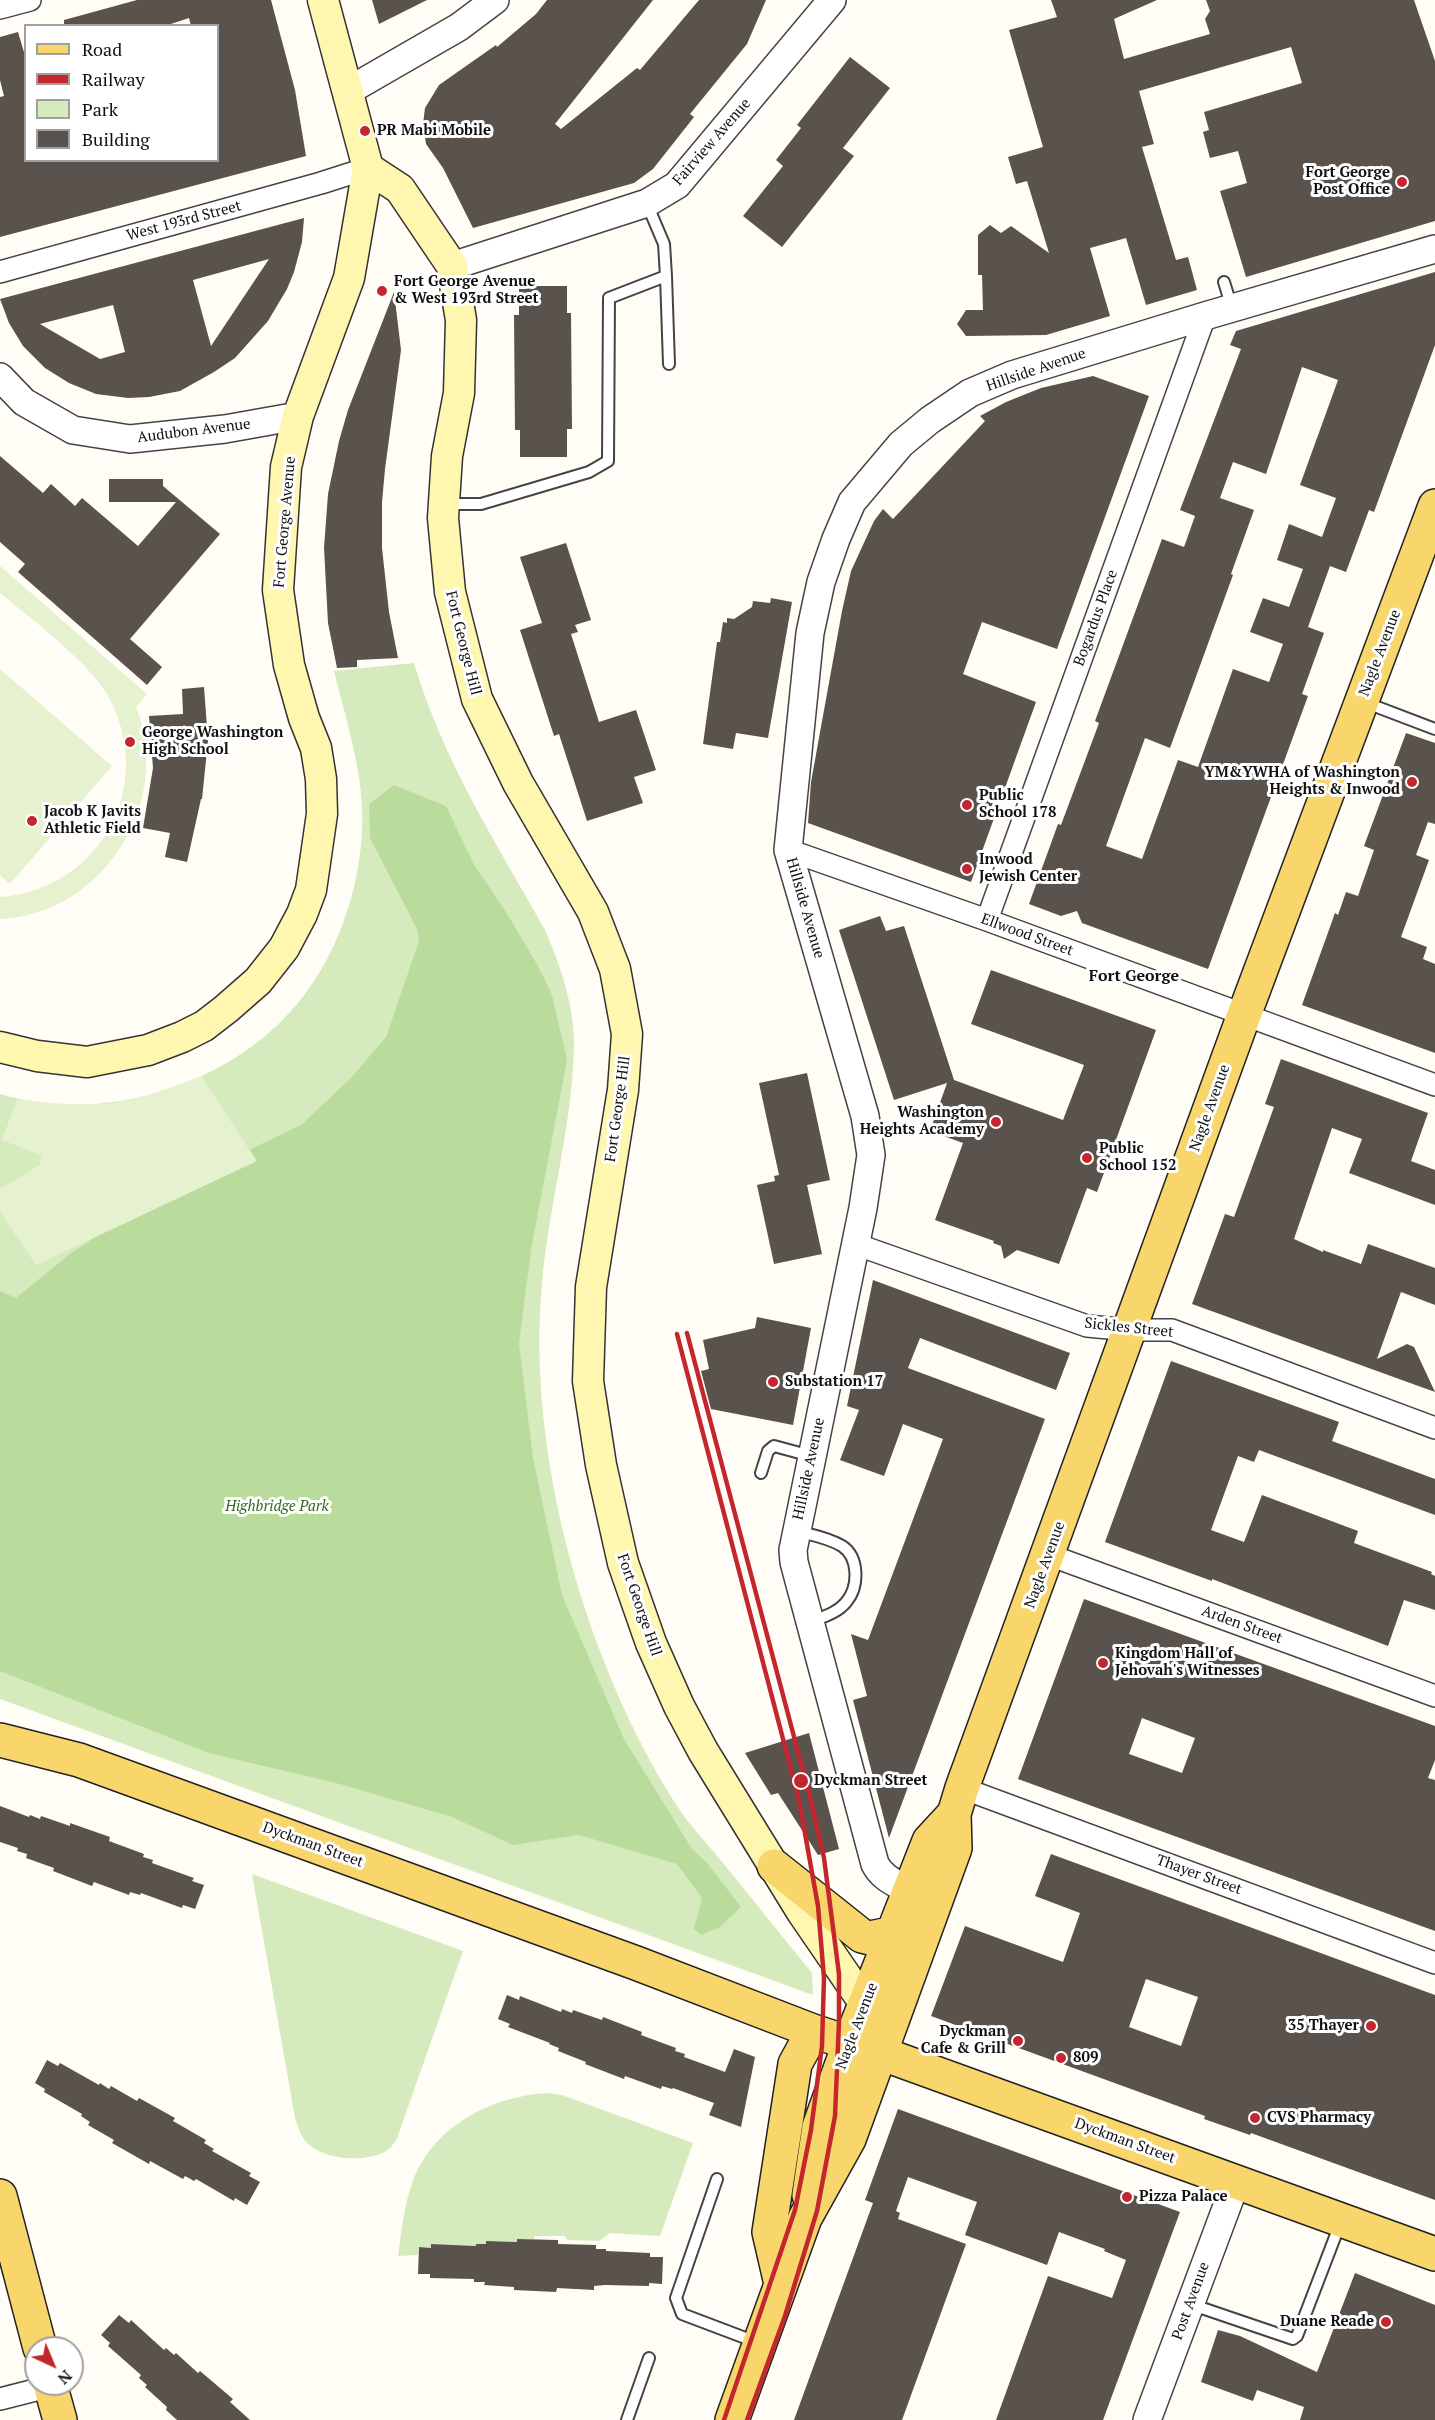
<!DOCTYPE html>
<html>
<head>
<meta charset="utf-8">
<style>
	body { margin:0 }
	#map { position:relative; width:1435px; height:2420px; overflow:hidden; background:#fffdf5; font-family:"PT Serif",serif }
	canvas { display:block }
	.legend { position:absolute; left:24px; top:24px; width:195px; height:138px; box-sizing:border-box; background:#fff; border:2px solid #a0a0a0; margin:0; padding:8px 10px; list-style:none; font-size:18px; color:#111 }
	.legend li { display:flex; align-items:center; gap:12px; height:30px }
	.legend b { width:30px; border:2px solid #a0a0a0 }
	.north { position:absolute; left:24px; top:2336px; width:60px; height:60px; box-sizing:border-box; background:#fff; border:2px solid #a0a0a0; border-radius:50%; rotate:136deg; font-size:16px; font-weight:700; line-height:24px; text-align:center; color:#111 }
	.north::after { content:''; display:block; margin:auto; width:21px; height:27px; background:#c4262e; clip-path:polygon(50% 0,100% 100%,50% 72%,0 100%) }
</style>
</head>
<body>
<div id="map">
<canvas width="1435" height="2420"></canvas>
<ul class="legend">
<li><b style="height:8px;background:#f9d66b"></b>Road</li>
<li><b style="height:8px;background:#c4262e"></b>Railway</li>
<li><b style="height:16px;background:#d5ebbd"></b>Park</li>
<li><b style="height:16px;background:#5a524d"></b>Building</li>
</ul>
<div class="north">N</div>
</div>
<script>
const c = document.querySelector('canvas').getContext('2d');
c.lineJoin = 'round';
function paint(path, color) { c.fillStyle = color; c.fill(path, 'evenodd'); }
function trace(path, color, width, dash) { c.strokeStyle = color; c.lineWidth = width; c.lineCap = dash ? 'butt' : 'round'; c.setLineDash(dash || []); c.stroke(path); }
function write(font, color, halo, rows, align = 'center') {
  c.font = font + ' "PT Serif",serif'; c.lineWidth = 6; c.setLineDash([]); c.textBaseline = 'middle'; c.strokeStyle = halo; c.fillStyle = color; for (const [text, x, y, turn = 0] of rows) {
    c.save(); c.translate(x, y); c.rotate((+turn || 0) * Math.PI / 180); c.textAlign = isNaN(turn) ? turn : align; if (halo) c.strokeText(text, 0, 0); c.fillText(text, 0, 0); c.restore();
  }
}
paint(new Path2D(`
	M414,663C443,760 495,841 544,928C560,964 575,1007 574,1048C572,1127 549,1204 542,1283C526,1454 585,1662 677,1806C690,1826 708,1844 723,1863C753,1900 782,1936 812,1973L813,1995L0,1699V1094C103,1125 229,1086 297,1004C336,958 359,892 362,832C365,777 347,724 334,671Z
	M252,1874L463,1951L396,2141C393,2144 390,2149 386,2151C366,2163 326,2160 308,2144C301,2137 298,2127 295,2118Z
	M548,2093L562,2095L693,2143L660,2236L610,2233L599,2241L567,2240L565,2236H535L534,2239H517V2242L487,2241L486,2244H476V2246L432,2244L431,2248L419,2247L418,2255L398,2256C402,2229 404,2203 414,2178C435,2125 493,2096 548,2093Z`), '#d5ebbd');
paint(new Path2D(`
	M394,785L446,806L473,863L506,912L538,966L552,995L567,1060L531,1250L519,1343L533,1458L562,1595L624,1739L692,1849L707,1863L741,1907L720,1927L701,1935L694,1929L702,1898L677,1864L579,1835L513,1845L452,1817L340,1784L209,1753L0,1671V1291L16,1298L70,1254L163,1191L301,1125L351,1078L386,1037L419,941L417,929L370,838L369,804Z`), '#b9dc9c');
paint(new Path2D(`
	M0,566L147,694L136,707C174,801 103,915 0,919V897C101,889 157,785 108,696C88,661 32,620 0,593Z
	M0,669L112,766L10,884L0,875Z
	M201,1076L257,1161L36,1265L0,1212V1189L40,1165L41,1155L2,1140L17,1099C48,1103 82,1107 113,1103C144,1098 173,1087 201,1076Z`), '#e6f2cf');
paint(new Path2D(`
	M137,0H271L295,90L306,156L0,237V97L4,96L0,80V37L18,32L26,59V160H218V26H191L189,18L165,26H64V20Z
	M372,0H427L379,24Z
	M547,0H653L555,124L561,129L637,68L640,70L699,0H766L747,44L690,114L694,117L653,169L634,183L473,228L443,168L426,144L423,124L425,108L439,85L496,45L497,47L536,14Z
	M1051,0H1157L1114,19L1124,59L1210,34L1205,19L1210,11L1206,0H1414L1435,61V221L1246,277L1220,191L1247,183L1238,151L1210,158L1203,132L1209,130L1204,112L1302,83L1291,47L1139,91L1154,144L1142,147L1176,260L1188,257L1197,290L1146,305L1126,238L1090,248L1110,316L1046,335L966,336L957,324L966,310H983L982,275H978V235L990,225L1001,233L1011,226L1049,253L1027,181L1016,184L1008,157L1043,147L1009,30L1057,17Z
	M850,57L890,88L843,148L854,156L782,247L743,216L783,166L776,160L801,128L797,125Z
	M304,218L302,242L294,272L287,289L268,321L235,358L214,372L180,391L149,397L128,398L96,394L69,383L45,368L23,346L9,323L0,299ZM269,259L211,346L193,280ZM113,305L125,352L100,359L40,324Z
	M1435,272V345L1374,512L1369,510L1346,572L1330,566L1317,602L1308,627L1324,633L1302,694L1308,696L1208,969L1082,923L1077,911L1061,916L1029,904L1058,824L1061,825L1099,723L1095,721L1162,539L1184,547L1195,516L1180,510L1241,349L1230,345L1236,331ZM1302,367L1338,380L1300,485L1336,498L1322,537L1289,524L1277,560L1303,569L1289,607L1263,598L1250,632L1283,644L1269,682L1233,669L1198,767L1178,760L1142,859L1106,846L1145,738L1170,748L1233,575L1231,574L1254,510L1220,498L1233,462L1266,474Z
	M519,286H567V313H571L572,429H567V457H520V430H515L514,315H519Z
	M394,292L401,350L385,469L382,502V548L389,612L398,658L357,660V667L337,668L328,623L324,548L328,494L339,441L348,410Z
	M1093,376L1149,396L1057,649L982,622L963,674L1036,702L971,882L808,823L811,782L842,611L851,571L874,521L883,509L893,519L985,421L980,416L1006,402L1041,388Z
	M0,456L43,493L51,484L75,506L82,498L138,546L176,502H109V479H163V486L220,534L130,639L162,667L147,685L18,572L25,564L0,542Z
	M566,543L591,620L575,625L578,632L571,634L599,722L636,710L656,770L634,777L643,803L587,821L559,734L554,736L520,630L542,623L520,557Z
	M771,598L792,602L768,738L736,733L733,749L703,744L717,642H720L723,622L727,623V618L734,619L752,607L753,601L770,603Z
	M204,687L208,741L202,799H201L187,862L165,857L170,833L143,828L153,768L149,716L183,714L182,689Z
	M1406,733L1435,743V824L1428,822L1416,855L1429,860L1401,937L1427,947L1423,959L1435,964V1053L1302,1005L1335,913L1338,915L1346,892L1358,896L1374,850L1364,846Z
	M880,916L886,931L904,926L954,1080L1063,1120L1084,1065L971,1024L991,970L1156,1030L1097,1192L1087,1188L1059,1264L1017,1250L1004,1259L1001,1246L993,1243L994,1241L935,1220L963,1143L930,1131L947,1083L894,1100L839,930Z
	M1281,1059L1428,1113L1411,1161L1435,1170V1205L1349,1173L1362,1139L1332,1128L1294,1239L1323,1252V1250L1361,1264L1368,1244L1435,1268V1305L1401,1292L1377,1359L1407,1344L1414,1347L1435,1392L1192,1304L1225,1214L1234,1217L1274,1107L1265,1104Z
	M807,1073L830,1180L807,1185L822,1254L774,1264L757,1185L775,1181L774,1176L779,1175L759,1083Z
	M873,1280L1070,1353L1056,1390L920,1338L908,1368L1045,1419L889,1838L853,1700L867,1696L851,1634L868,1640L943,1439L903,1424L884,1476L840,1460L859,1410L847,1406Z
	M757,1317L811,1328L793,1425L711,1409L701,1371L709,1369L703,1340L755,1328Z
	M1171,1361L1339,1422L1332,1441L1435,1479V1515L1259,1450L1254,1462L1238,1456L1211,1530L1244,1542L1262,1495L1358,1531L1354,1543L1432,1572L1431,1574L1435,1576V1610L1404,1600L1388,1646L1212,1579V1581L1105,1542Z
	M1084,1599L1435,1726V1760L1428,1778L1435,1780V1931L1018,1779ZM1142,1718L1195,1738L1182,1773L1129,1754Z
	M809,1733L839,1849L818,1855L778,1793L771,1795L745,1753Z
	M0,1806L29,1817L30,1815L40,1819L41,1816L70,1826V1823L110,1837L109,1841L144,1854L143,1857L153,1860L152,1863L194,1878L192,1881L204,1885L195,1909L183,1905L182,1908L141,1893L140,1895L130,1892L129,1895L94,1882L92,1886L53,1871L54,1868L26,1858L27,1854L17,1851L18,1848L0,1842Z
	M1051,1854L1435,1995V2200L1251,2133L1250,2135L1204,2119L1205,2116L931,2016L965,1926L1063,1962L1080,1913L1035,1896ZM1146,1979L1198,1997L1181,2046L1129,2027Z
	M507,1995L519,2000L520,1996L561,2012L562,2009L572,2013L573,2010L602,2020L603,2017L642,2032L641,2035L676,2048L675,2051L685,2054L684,2057L725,2072L734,2049L755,2057L741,2127L709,2115L714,2103L673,2088L672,2089L662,2086L661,2089L625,2076L624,2079L585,2064L586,2062L558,2051L559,2048L549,2044L550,2043L508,2027L510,2024L498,2019Z
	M47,2060L58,2066L60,2063L99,2085L100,2083L109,2089L111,2086L137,2101L139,2098L175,2118L173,2121L206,2140L204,2143L214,2149L212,2151L251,2173L249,2176L260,2182L247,2205L235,2198L234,2201L196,2179L194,2181L185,2176L183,2179L150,2161L149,2164L112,2143L114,2140L88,2125L90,2122L81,2116L82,2114L44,2092L45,2089L35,2083Z
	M898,2109L1180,2212L1103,2420H996L1048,2276L1112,2298L1126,2260L1104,2251L1105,2249L1059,2232L1047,2265L965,2235L977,2202L908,2177L896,2211L900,2213L898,2219L966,2244L902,2420H794L873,2203L865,2200Z
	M517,2239L558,2240V2244L596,2245V2249H606V2251L650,2253V2257H663L662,2284L649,2283V2286L605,2285L594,2286V2290L557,2288L556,2292L514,2290V2287L484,2285L485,2282H474V2279L430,2278V2274H418L419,2247L431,2248V2244L476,2246V2244H486V2241L517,2242Z
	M1355,2273L1435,2305V2420H1300L1304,2407L1257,2390L1253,2401L1201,2382L1218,2330L1240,2336L1317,2372Z
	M119,2315L129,2323L131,2320L164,2350L166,2348L174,2355L176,2353L198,2373L200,2371L233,2399L230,2402L250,2420H177L166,2410L167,2407L145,2387L147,2385L139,2378L141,2375L108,2346L110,2343L101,2335Z`), '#5a524d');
const service = new Path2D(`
	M647,204L664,244L666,276
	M1224,282L1232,308
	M447,504H481L589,472L608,461L609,298L666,276L669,364
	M1364,702L1435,729
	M761,1473L768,1451L774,1446L811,1456
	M797,1531C812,1535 829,1538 842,1546C859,1557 859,1586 847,1601C838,1613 823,1617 810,1622
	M717,2179L676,2298L682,2314L756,2342
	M1190,2304L1293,2339L1297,2336L1340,2224
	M627,2420L649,2358`);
const minor = new Path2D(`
	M0,8L30,0
	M0,272L321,183L368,168
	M788,850L987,920L1435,1085
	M987,920L1205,316
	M855,1244L1087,1326L1130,1330H1172L1435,1428
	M1049,1555L1435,1696
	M962,1788L1435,1963
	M0,2399L51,2386`);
const tertiary = new Path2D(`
	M348,91L459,27L495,0
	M452,266L647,203L677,185L832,0
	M0,377L24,402L73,430L130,439L225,429L298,416
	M909,1891C896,1883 882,1878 875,1864L794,1562L793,1550L863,1208L871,1155L865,1116L788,850L810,633L821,582L836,539L852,502L901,444L930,420L970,393L1012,375L1205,316L1435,249
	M1147,2420L1236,2182`);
const secondary = new Path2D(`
	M368,168L400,189L452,266L461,320L459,393L447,456L443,518L450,592L477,699L518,783L593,912L615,969L627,1034L623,1090L591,1287L588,1381L601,1465L623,1563L651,1643L679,1706L703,1751L802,1912L865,2004L871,2024
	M0,1047L37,1056L87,1062L148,1050L182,1037L204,1026L226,1009L258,981L284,948L302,914L311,890L322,814L321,779L316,748L304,718L289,665L278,590L286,467L298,416L349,278L368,168L323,0`);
const primary = new Path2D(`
	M0,1740L79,1760L636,1963L813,2031L880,2053L1435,2254
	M774,1866L862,1936L870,1938L894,1933
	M809,2195L819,2127L850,2042L929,1841L954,1814
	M0,2196L40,2348
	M781,2284L769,2232L795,2064L813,2031
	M50,2384L60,2420
	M732,2420L805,2218L849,2139L955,1848L954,1814L962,1788L1244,1015L1435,506`);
trace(service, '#444', 14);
trace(minor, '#444', 24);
trace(tertiary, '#444', 30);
trace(secondary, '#333', 33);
trace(primary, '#222', 36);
trace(service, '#fff', 10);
trace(minor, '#fff', 21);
trace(tertiary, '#fff', 27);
trace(secondary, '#fff6b0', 30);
trace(primary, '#f9d66b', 33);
trace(new Path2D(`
	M687,1333L810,1797L824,1858L839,1974V2022L835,2116L817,2211L785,2316L747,2420
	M677,1334L799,1800L818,1906L824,1978L822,2046L811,2130L795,2210L724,2420`), '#c4262e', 4.5);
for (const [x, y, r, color] of [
	[365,131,6,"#c4262e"],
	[1402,182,6,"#c4262e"],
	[382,291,6,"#c4262e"],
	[130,742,6,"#c4262e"],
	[1412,782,6,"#c4262e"],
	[967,805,6,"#c4262e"],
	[32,821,6,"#c4262e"],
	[967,869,6,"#c4262e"],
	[996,1122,6,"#c4262e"],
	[1087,1158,6,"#c4262e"],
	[773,1382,6,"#c4262e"],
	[1103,1663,6,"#c4262e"],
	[801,1781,8,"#c4262e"],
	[1371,2026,6,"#c4262e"],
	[1018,2041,6,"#c4262e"],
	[1061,2058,6,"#c4262e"],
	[1255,2118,6,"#c4262e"],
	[1127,2197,6,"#c4262e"],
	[1386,2322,6,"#c4262e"]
]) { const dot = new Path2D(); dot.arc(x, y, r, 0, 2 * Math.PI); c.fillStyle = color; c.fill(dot); trace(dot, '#fff', 2); }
write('bold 15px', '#111', '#fff', [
	["PR Mabi Mobile",377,131],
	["Fort George",1390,173,"right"],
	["Post Office",1390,190,"right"],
	["Fort George Avenue",394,282],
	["& West 193rd Street",394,299],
	["George Washington",142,733],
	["High School",142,750],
	["YM&YWHA of Washington",1400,773,"right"],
	["Heights & Inwood",1400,790,"right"],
	["Public",979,796],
	["School 178",979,813],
	["Jacob K Javits",44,812],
	["Athletic Field",44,829],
	["Inwood",979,860],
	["Jewish Center",979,877],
	["Washington",984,1113,"right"],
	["Heights Academy",984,1130,"right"],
	["Public",1099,1149],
	["School 152",1099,1166],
	["Substation 17",785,1382],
	["Kingdom Hall of",1115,1654],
	["Jehovah's Witnesses",1115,1671],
	["Dyckman Street",814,1781],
	["35 Thayer",1359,2026,"right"],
	["Dyckman",1006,2032,"right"],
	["Cafe & Grill",1006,2049,"right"],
	["809",1073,2058],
	["CVS Pharmacy",1267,2118],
	["Pizza Palace",1139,2197],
	["Duane Reade",1374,2322,"right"]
], 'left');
write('15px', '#111', '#fff', [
	["Fairview Avenue",712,142,-49],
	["West 193rd Street",184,221,-15],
	["Hillside Avenue",1036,370,-19],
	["Audubon Avenue",194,431,-7],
	["Fort George Avenue",285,522,-85],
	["Bogardus Place",1096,618,-70],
	["Fort George Hill",463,643,76],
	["Nagle Avenue",1380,653,-69],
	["Hillside Avenue",805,908,74],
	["Ellwood Street",1027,935,20],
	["Nagle Avenue",1210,1108,-70],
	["Fort George Hill",618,1109,-82],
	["Sickles Street",1129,1328,6],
	["Hillside Avenue",809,1469,-78],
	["Nagle Avenue",1045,1565,-70],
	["Fort George Hill",639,1605,71],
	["Arden Street",1242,1625,20],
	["Dyckman Street",313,1845,20],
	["Thayer Street",1199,1875,20],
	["Nagle Avenue",857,2026,-69],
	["Dyckman Street",1125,2141,20],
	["Post Avenue",1191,2301,-70]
]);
write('italic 15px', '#2f6b1f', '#fff', [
	["Highbridge Park",277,1507]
]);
write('bold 16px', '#111', '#fff', [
	["Fort George",1134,976]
]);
</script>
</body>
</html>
